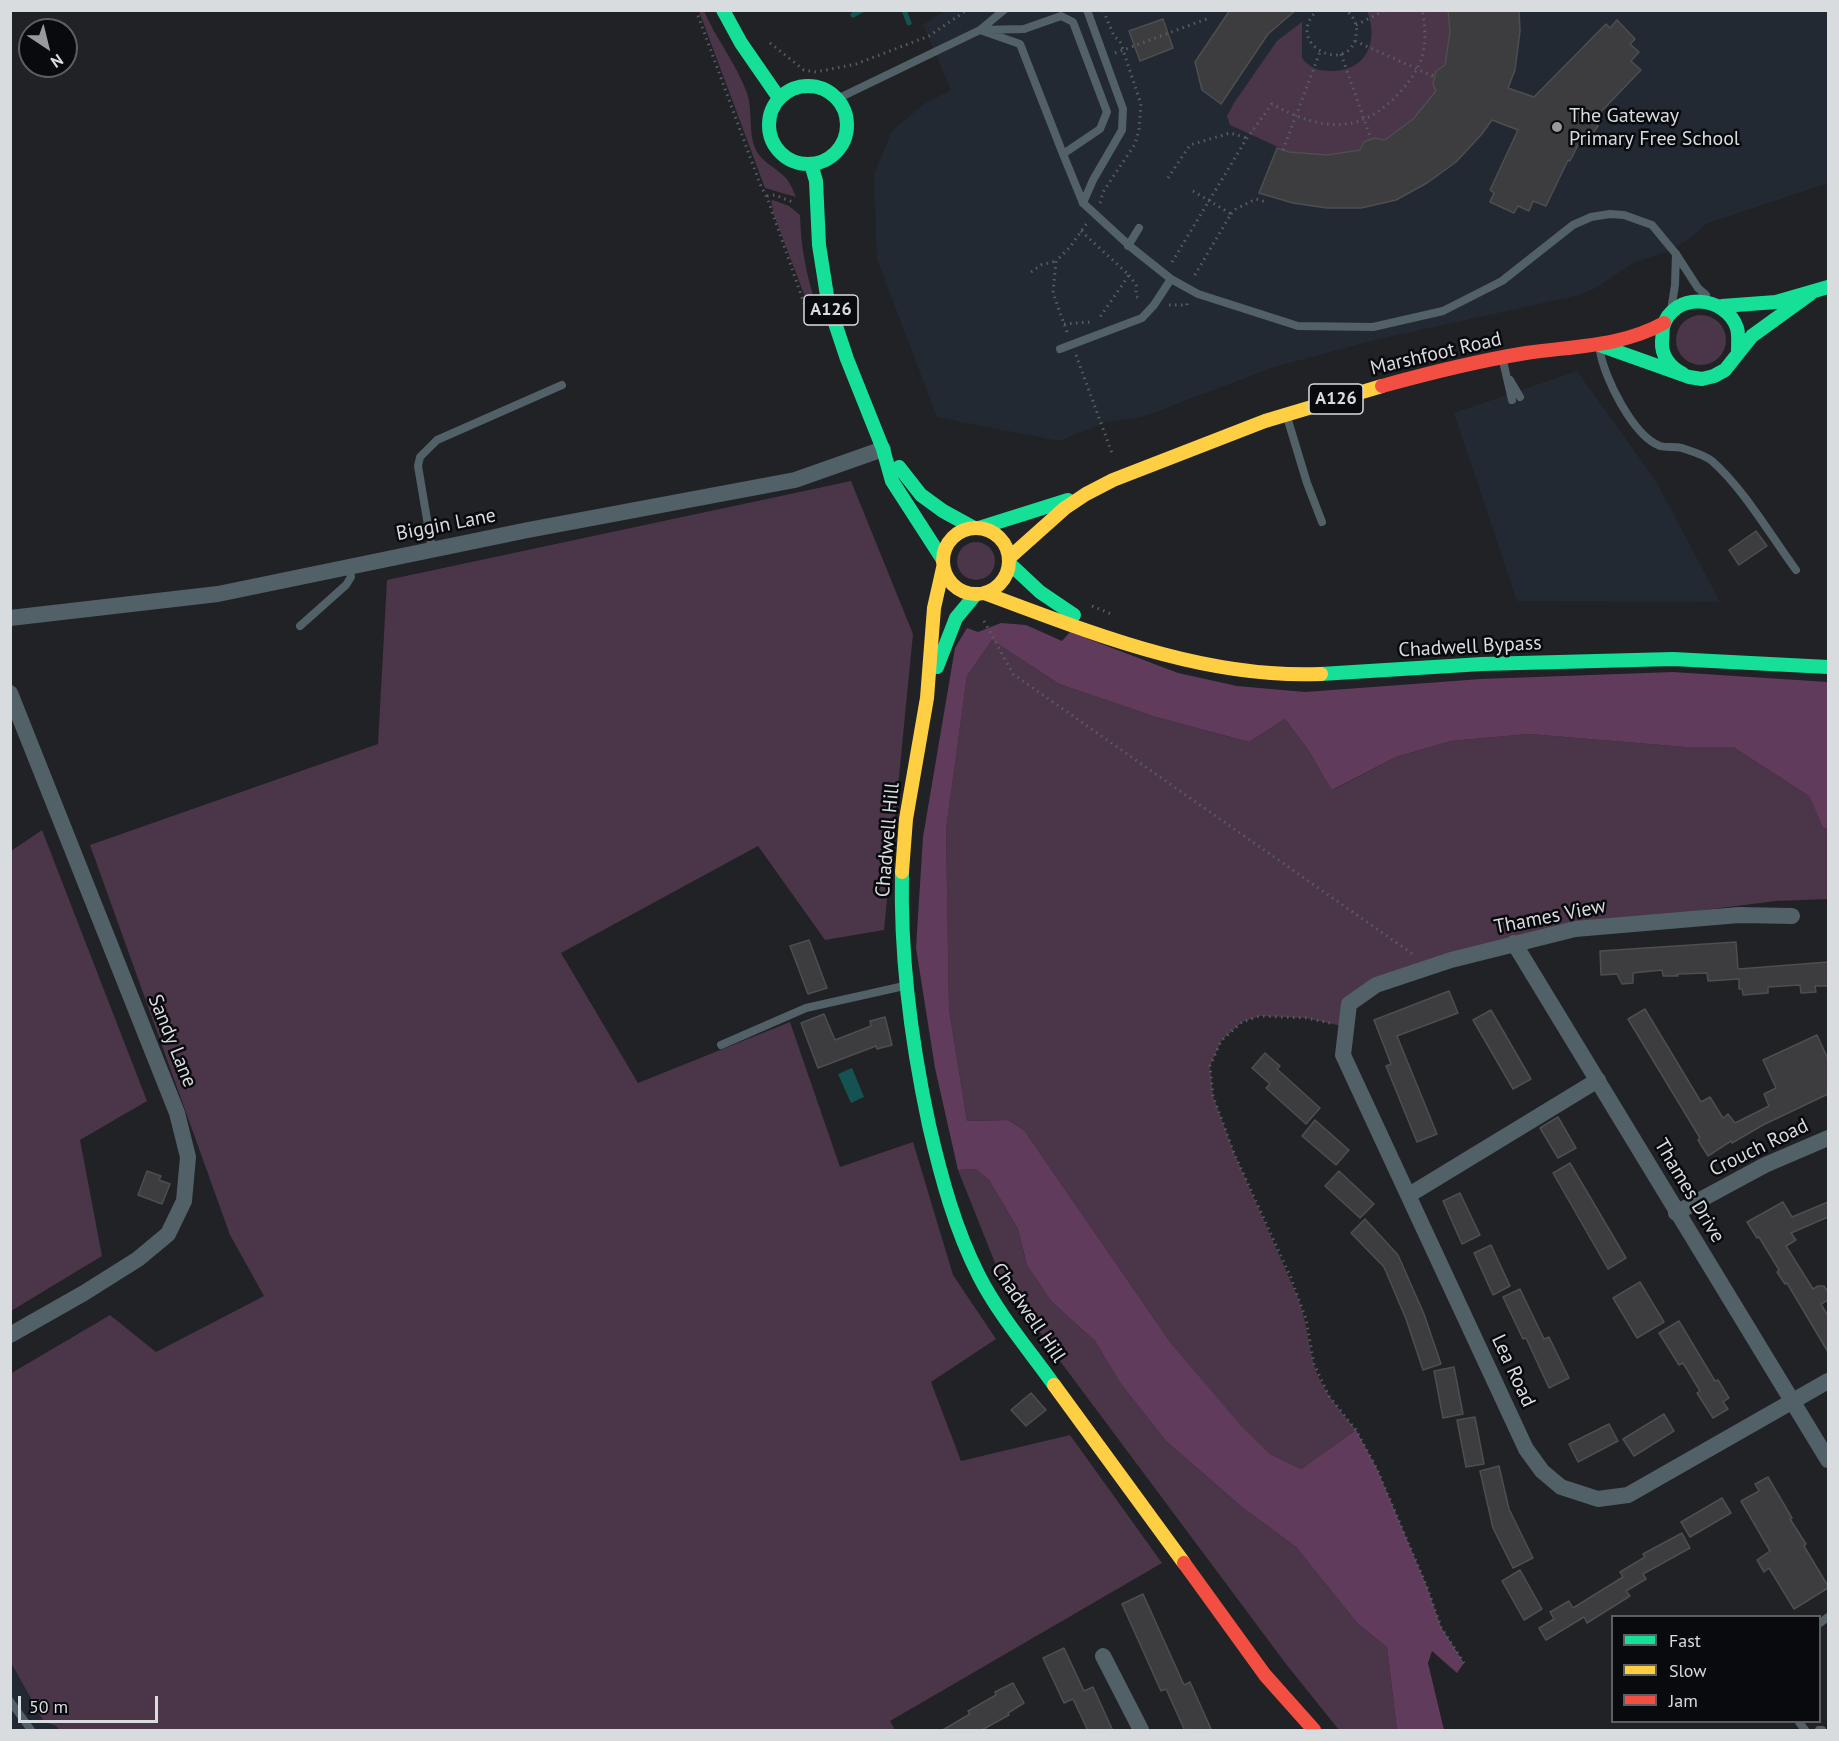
<!DOCTYPE html>
<html>
<head>
<meta charset="utf-8">
<style>
	body { margin:0 }
	#map { position:relative; width:1839px; height:1741px; overflow:hidden; background:#202225; font-family:"PT Sans",sans-serif }
	canvas { display:block }
	.frame { position:absolute; inset:0; border:12px solid #d9dcdf; pointer-events:none }
	.legend { position:absolute; left:1611px; top:1615px; width:210px; height:108px; box-sizing:border-box; background:#090a0d; border:2px solid #5c5e61; margin:0; padding:8px 10px; list-style:none; font-size:18px; color:#d9dcdf }
	.legend li { display:flex; align-items:center; gap:12px; height:30px }
	.legend b { width:30px; border:2px solid #5c5e61 }
	.north { position:absolute; left:18px; top:18px; width:60px; height:60px; box-sizing:border-box; background:#090a0d; border:2px solid #5c5e61; border-radius:50%; rotate:145deg; font-size:16px; font-weight:700; line-height:24px; text-align:center; color:#d9dcdf }
	.north::after { content:''; display:block; margin:auto; width:21px; height:27px; background:#989b9e; clip-path:polygon(50% 0,100% 100%,50% 72%,0 100%) }
	.scale { position:absolute; left:18px; top:1696px; width:140px; height:27px; box-sizing:border-box; border:3px solid #d9dcdf; border-top:0; padding-left:8px; font-size:18px; line-height:21px; white-space:nowrap; color:#d9dcdf; -webkit-text-stroke:4px #090a0d; paint-order:stroke }
</style>
</head>
<body>
<div id="map">
<canvas width="1839" height="1741"></canvas>
<div class="frame"></div>
<ul class="legend">
<li><b style="height:8px;background:#16e098"></b>Fast</li>
<li><b style="height:8px;background:#ffcf43"></b>Slow</li>
<li><b style="height:8px;background:#f24e42"></b>Jam</li>
</ul>
<div class="north">N</div>
<div class="scale">50 m</div>
</div>
<script>
const c = document.querySelector('canvas').getContext('2d');
c.lineJoin = 'round';
function paint(path, color) { c.fillStyle = color; c.fill(path, 'evenodd'); }
function trace(path, color, width, dash) { c.strokeStyle = color; c.lineWidth = width; c.lineCap = dash ? 'butt' : 'round'; c.setLineDash(dash || []); c.stroke(path); }
function write(font, color, halo, rows, align = 'center') {
  c.font = font + ' "PT Sans",sans-serif'; c.lineWidth = 5; c.setLineDash([]); c.textBaseline = 'middle'; c.strokeStyle = halo; c.fillStyle = color; for (const [text, x, y, turn = 0] of rows) {
    c.save(); c.translate(x, y); c.rotate((+turn || 0) * Math.PI / 180); c.textAlign = isNaN(turn) ? turn : align; if (halo) c.strokeText(text, 0, 0); c.fillText(text, 0, 0); c.restore();
  }
}
paint(new Path2D(`
	M944,11H1828V183L1706,224L1690,238L1672,250L1633,263L1594,289L1575,296L1375,340L1274,367L1142,417L1106,422L1059,441L937,417L877,259L874,174L892,131L924,104L951,90L923,25Z
	M1577,371L1656,481L1720,602L1517,601L1454,413Z
	M10,1663L44,1722L56,1726L59,1730H11Z`), '#232932');
paint(new Path2D(`
	M699,11H704C716,39 736,63 747,93C753,110 748,131 755,148C760,161 775,167 785,177C790,182 793,190 796,197L765,188Z
	M1367,11H1448L1450,31L1445,65L1436,71L1433,84L1436,91L1413,119L1385,140L1374,138L1364,142L1360,150L1327,155L1289,152L1230,125L1227,116L1234,103L1277,41L1302,22V58C1310,68 1318,71 1331,71C1367,71 1379,41 1367,11Z
	M773,200L789,206L800,215C801,252 808,284 821,319L815,323L774,215L771,201Z
	M1676 340a25 25 0 1 1 50 0a25 25 0 1 1-50 0Z
	M851,481L913,634L884,930L825,940L758,846L561,953L638,1083L790,1022L840,1167L913,1142L953,1275L996,1339L931,1382L961,1461L1070,1435L1162,1563L890,1721L895,1730H59L56,1726L44,1722L11,1663L10,1374L110,1315L156,1352L264,1296L230,1235L90,845L378,744L387,580Z
	M957 561a19 19 0 1 1 38 0a19 19 0 1 1-38 0Z
	M992,640L1059,684L1156,717L1249,742L1285,719L1309,751L1333,790L1396,757L1451,741L1529,734L1685,747H1733L1809,796L1823,826L1828,829V899L1776,901L1657,916L1451,960L1349,1004L1346,1027L1306,1018L1260,1016L1242,1022L1221,1041L1210,1066L1213,1096L1234,1153L1298,1298C1306,1320 1308,1341 1313,1362C1320,1388 1339,1409 1356,1430L1301,1469L1270,1454L1241,1427L1170,1342L1024,1130L1008,1120L967,1121L949,1009L946,828L967,676Z
	M42,830L147,1101L80,1140L102,1256L11,1311V851Z
	M976,1169L989,1180L1018,1229L1027,1265L1051,1301L1095,1341L1121,1384L1166,1441L1242,1507L1296,1547L1358,1624L1387,1647L1397,1730H1339L1286,1664L1060,1361L999,1273L958,1170Z`), '#4b3548');
paint(new Path2D(`
	M1001,623L1026,625L1062,641L1070,632L1178,673L1237,686L1305,692L1481,679L1673,672L1828,682V829L1823,827L1809,796L1733,747H1685L1529,734L1451,741L1396,757L1332,790L1309,751L1285,719L1249,742L1156,717L1059,684L992,640L967,676L946,829L949,1009L967,1121L1008,1120L1024,1130L1170,1342L1241,1426L1270,1454L1301,1469L1356,1430L1377,1469L1427,1587L1441,1627L1464,1663L1457,1673L1432,1651L1428,1663L1444,1730H1397L1387,1647L1358,1624L1296,1547L1242,1507L1166,1441L1121,1384L1095,1341L1051,1301L1027,1265L1018,1229L989,1180L976,1169L958,1170L935,1068L916,948L923,837L955,648L967,628L978,632Z`), '#603b5b');
paint(new Path2D(`
	M852,1068L864,1097L851,1103L838,1074Z`), '#155252');
trace(new Path2D(`
	M904,10L909,23
	M853,15L862,10`), '#155252', 5);
const building = new Path2D(`
	M1230,10H1296L1268,34L1221,104L1202,90L1195,62Z
	M1448,10H1519L1520,31L1515,70L1508,88L1534,97L1606,24L1610,28L1617,20L1635,39L1630,44L1639,52L1631,61L1641,70L1592,121L1598,126L1583,147L1578,145L1570,161L1568,160L1546,206L1533,201L1529,211L1518,206L1514,213L1490,202L1494,193L1490,190L1518,130L1492,120L1481,135L1456,162L1427,183L1396,200L1361,208H1327L1293,203L1259,193L1277,148L1289,152L1327,155L1360,150L1364,142L1374,138L1385,140L1413,119L1436,91L1433,84L1436,71L1445,65L1450,31Z
	M1163,19L1173,48L1140,61L1129,31Z
	M1756,531L1767,546L1739,565L1729,550Z
	M809,940L827,988L808,994L790,946Z
	M1736,942L1738,969L1828,962V986H1815L1816,992L1801,993L1800,985L1768,987V993L1743,995L1742,989H1739V979L1708,981L1707,973L1677,974L1678,976H1663L1662,970L1633,973V983L1622,984L1617,974L1601,975L1600,951Z
	M1449,991L1458,1013L1397,1036L1437,1134L1417,1142L1386,1066L1391,1064L1374,1020Z
	M1645,1009L1701,1102L1710,1097L1723,1118L1728,1114L1735,1123L1769,1106L1764,1094L1776,1088L1763,1060L1817,1035L1828,1059V1094L1763,1125L1732,1143L1731,1141L1708,1156L1698,1140L1700,1138L1628,1019Z
	M1491,1010L1531,1079L1513,1089L1473,1020Z
	M824,1014L835,1040L871,1026L870,1021L885,1017L892,1045L877,1049L876,1046L818,1068L801,1023Z
	M1265,1053L1280,1066L1277,1069L1320,1108L1306,1124L1266,1088L1270,1084L1252,1068Z
	M1558,1117L1576,1148L1558,1158L1540,1128Z
	M1315,1120L1349,1150L1336,1165L1302,1136Z
	M1570,1163L1626,1258L1608,1269L1553,1173Z
	M147,1171L161,1176L159,1180L170,1184L162,1204L138,1195Z
	M1339,1171L1374,1204L1360,1218L1325,1186Z
	M1460,1193L1480,1235L1462,1244L1443,1201Z
	M1783,1202L1792,1217L1828,1202V1217L1791,1233L1796,1240L1786,1246L1813,1289L1818,1286H1824L1828,1292V1300L1821,1304L1828,1316V1352L1787,1283L1785,1284L1777,1272L1779,1270L1759,1237L1757,1238L1747,1222Z
	M1365,1219L1398,1255L1424,1314L1441,1364L1423,1370L1406,1319L1384,1267L1351,1233Z
	M1491,1245L1510,1286L1493,1295L1474,1253Z
	M1640,1282L1664,1322L1637,1338L1613,1298Z
	M1520,1289L1544,1339L1549,1337L1569,1378L1549,1388L1526,1338L1523,1339L1503,1297Z
	M1679,1321L1715,1381L1718,1380L1729,1398L1723,1402L1728,1409L1713,1418L1697,1393L1700,1391L1683,1363L1679,1365L1659,1333Z
	M1454,1367L1463,1414L1443,1418L1434,1371Z
	M1031,1393L1046,1410L1026,1426L1011,1410Z
	M1664,1414L1674,1431L1634,1456L1623,1439Z
	M1475,1417L1484,1464L1466,1467L1457,1420Z
	M1609,1424L1618,1441L1578,1462L1569,1444Z
	M1499,1466L1509,1509L1533,1558L1513,1568L1493,1528L1480,1471Z
	M1768,1477L1792,1518L1790,1519L1806,1544L1804,1546L1828,1586V1588L1794,1609L1769,1568L1764,1572L1757,1560L1770,1551L1741,1501L1759,1491L1755,1484Z
	M1722,1498L1731,1513L1690,1537L1681,1522Z
	M1682,1533L1690,1548L1643,1574L1646,1579L1626,1591L1630,1596L1587,1623L1584,1617L1546,1640L1539,1628L1554,1619L1550,1612L1569,1601L1573,1608L1623,1577L1620,1572L1645,1557L1643,1554Z
	M1520,1570L1542,1609L1524,1620L1502,1581Z
	M1143,1594L1184,1685L1190,1682L1212,1731H1185L1166,1689L1161,1691L1122,1604Z
	M1064,1648L1084,1691L1093,1687L1113,1731H1088L1073,1699L1064,1703L1043,1658Z
	M1013,1683L1024,1703L1008,1713L1009,1715L980,1731H941L970,1714L968,1711L996,1695L995,1692Z`);
paint(building, '#3d3d40');
trace(building, '#4c4e50', 1.5);
trace(new Path2D(`
	M696,10L760,184L768,200L805,306
	M1318,10C1281,42 1348,78 1356,36C1358,25 1354,17 1346,10
	M1356,25L1386,10
	M1355,41L1435,77
	M770,43L804,70L816,72L856,64L929,36L967,10
	M1115,53L1209,18
	M1341,54L1371,139
	M1283,150L1320,52
	M1168,178L1190,145L1230,133L1247,138
	M1193,191L1231,214L1193,278
	M767,196L775,195L795,203
	M1100,203L1103,192L1135,144L1139,130L1141,104L1120,41L1114,36L1103,10
	M1231,214L1236,209L1256,199L1266,202
	M1081,231L1129,275L1098,320
	M1172,262L1247,138L1272,104C1321,131 1361,136 1401,91C1424,65 1429,45 1422,10
	M1031,272L1041,265L1056,261
	M1129,275L1136,285V296L1140,300
	M1169,305H1187V302
	M1064,324L1090,322
	M1067,332L1053,293L1056,261L1070,247L1087,223
	M1076,355L1113,456
	M1092,606L1111,614
	M984,621L1013,674L1414,955
	M1330,1023L1306,1018L1260,1016L1242,1022L1221,1041L1210,1066L1213,1096L1234,1153L1291,1278L1306,1319L1314,1364L1329,1396L1356,1430L1377,1469L1427,1587L1441,1627L1464,1663`), '#565e61', 3, [1.5, 4.5]);
trace(new Path2D(`
	M1061,16L1073,22L1107,112L1100,129L1063,154L1020,44L980,30L1024,29Z
	M837,99L980,30L1004,10
	M1063,154L1083,203L1132,248L1171,279L1198,294L1298,326L1373,327L1443,311L1502,281L1573,225L1591,217L1610,214L1624,215L1652,225L1676,254L1698,288L1706,295
	M1083,203L1093,180L1122,130L1123,109L1087,10
	M1128,246L1139,228
	M1672,304L1675,285L1676,254
	M1060,349L1142,318L1154,305L1171,279
	M1600,351C1604,377 1633,436 1660,446C1667,448 1675,446 1682,448C1691,451 1705,455 1712,461C1743,488 1771,536 1796,570
	M1503,361L1512,400
	M1510,380L1520,397
	M1287,417L1307,483L1322,522
	M432,549L418,466L420,457L437,440L562,385
	M300,626L346,585L351,577L349,567
	M721,1045L806,1008L904,986
	M1820,1623L1828,1617
	M10,1701L31,1730
	M1799,1722L1805,1730
	M1819,1730H1822`), '#516167', 8);
trace(new Path2D(`
	M10,618L218,594L528,530L795,480L883,449
	M10,693L177,1113L188,1157L184,1201L168,1234L138,1259L84,1293L10,1335
	M1792,916L1739,915L1575,929L1451,960L1376,985L1349,1004L1343,1055L1526,1449L1542,1471L1561,1487L1598,1499L1628,1495L1828,1381
	M1514,943L1828,1460
	M1409,1195L1598,1080
	M1676,1213L1765,1165L1828,1138
	M1103,1656L1141,1730`), '#516167', 16);
trace(new Path2D(`
	M723,10L741,43L779,98
	M769 125a39 39 0 1 1 78 0a39 39 0 1 1-78 0Z
	M811,164L816,181L819,245L828,302L847,359L883,449L892,481L943,560
	M1722,306L1776,302L1828,287
	M1599,345L1689,377L1702,379L1714,376L1725,370L1752,336L1810,294
	M1683,374C1670,367 1661,356 1662,341C1663,336 1662,331 1663,327C1673,291 1726,295 1737,328C1739,335 1738,344 1738,351
	M899,467L921,495L943,511L974,528
	M979,528L1068,500
	M1009,563L1040,592L1074,615
	M937,667L956,618L976,594
	M1321,674L1482,664L1673,659L1828,667
	M902,872C900,957 911,1041 929,1125C941,1177 955,1229 979,1276C999,1315 1029,1350 1054,1385`), '#16e098', 14);
trace(new Path2D(`
	M943 561a33 33 0 1 1 66 0a33 33 0 1 1-66 0Z
	M1009,558L1065,508L1086,494L1113,480L1265,421L1382,386
	M984,593C1092,633 1204,679 1321,674
	M902,872L906,819L927,698L934,608L943,568
	M1054,1385L1184,1563`), '#ffcf43', 14);
trace(new Path2D(`
	M1382,386C1429,373 1477,361 1526,353C1573,346 1621,347 1664,323
	M1184,1563L1265,1675L1314,1730`), '#f24e42', 14);
for (const [x, y, r, color] of [
	[1557,127,6,"#989b9e"]
]) { const dot = new Path2D(); dot.arc(x, y, r, 0, 2 * Math.PI); c.fillStyle = color; c.fill(dot); trace(dot, '#090a0d', 2); }
for (const [x, y, w] of [
	[831,310,54],
	[1336,399,54]
]) { const box = new Path2D(); box.roundRect(x - w / 2, y - 15, w, 30, 4.5); c.fillStyle = '#090a0d'; c.fill(box); trace(box, '#d9dcdf', 1.5); }
write('bold 18px', '#d9dcdf', null, [
	["A126",831,310],
	["A126",1336,399]
]);
write('20px', '#d9dcdf', '#090a0d', [
	["The Gateway",1569,116],
	["Primary Free School",1569,139]
], 'left');
write('20px', '#d9dcdf', '#090a0d', [
	["Marshfoot Road",1436,354,-13],
	["Biggin Lane",446,525,-11],
	["Chadwell Bypass",1470,647,-3],
	["Chadwell Hill",888,840,-85],
	["Thames View",1550,917,-11],
	["Sandy Lane",172,1041,68],
	["Crouch Road",1759,1148,-26],
	["Thames Drive",1689,1191,59],
	["Chadwell Hill",1028,1313,56],
	["Lea Road",1513,1371,65]
]);
</script>
</body>
</html>
